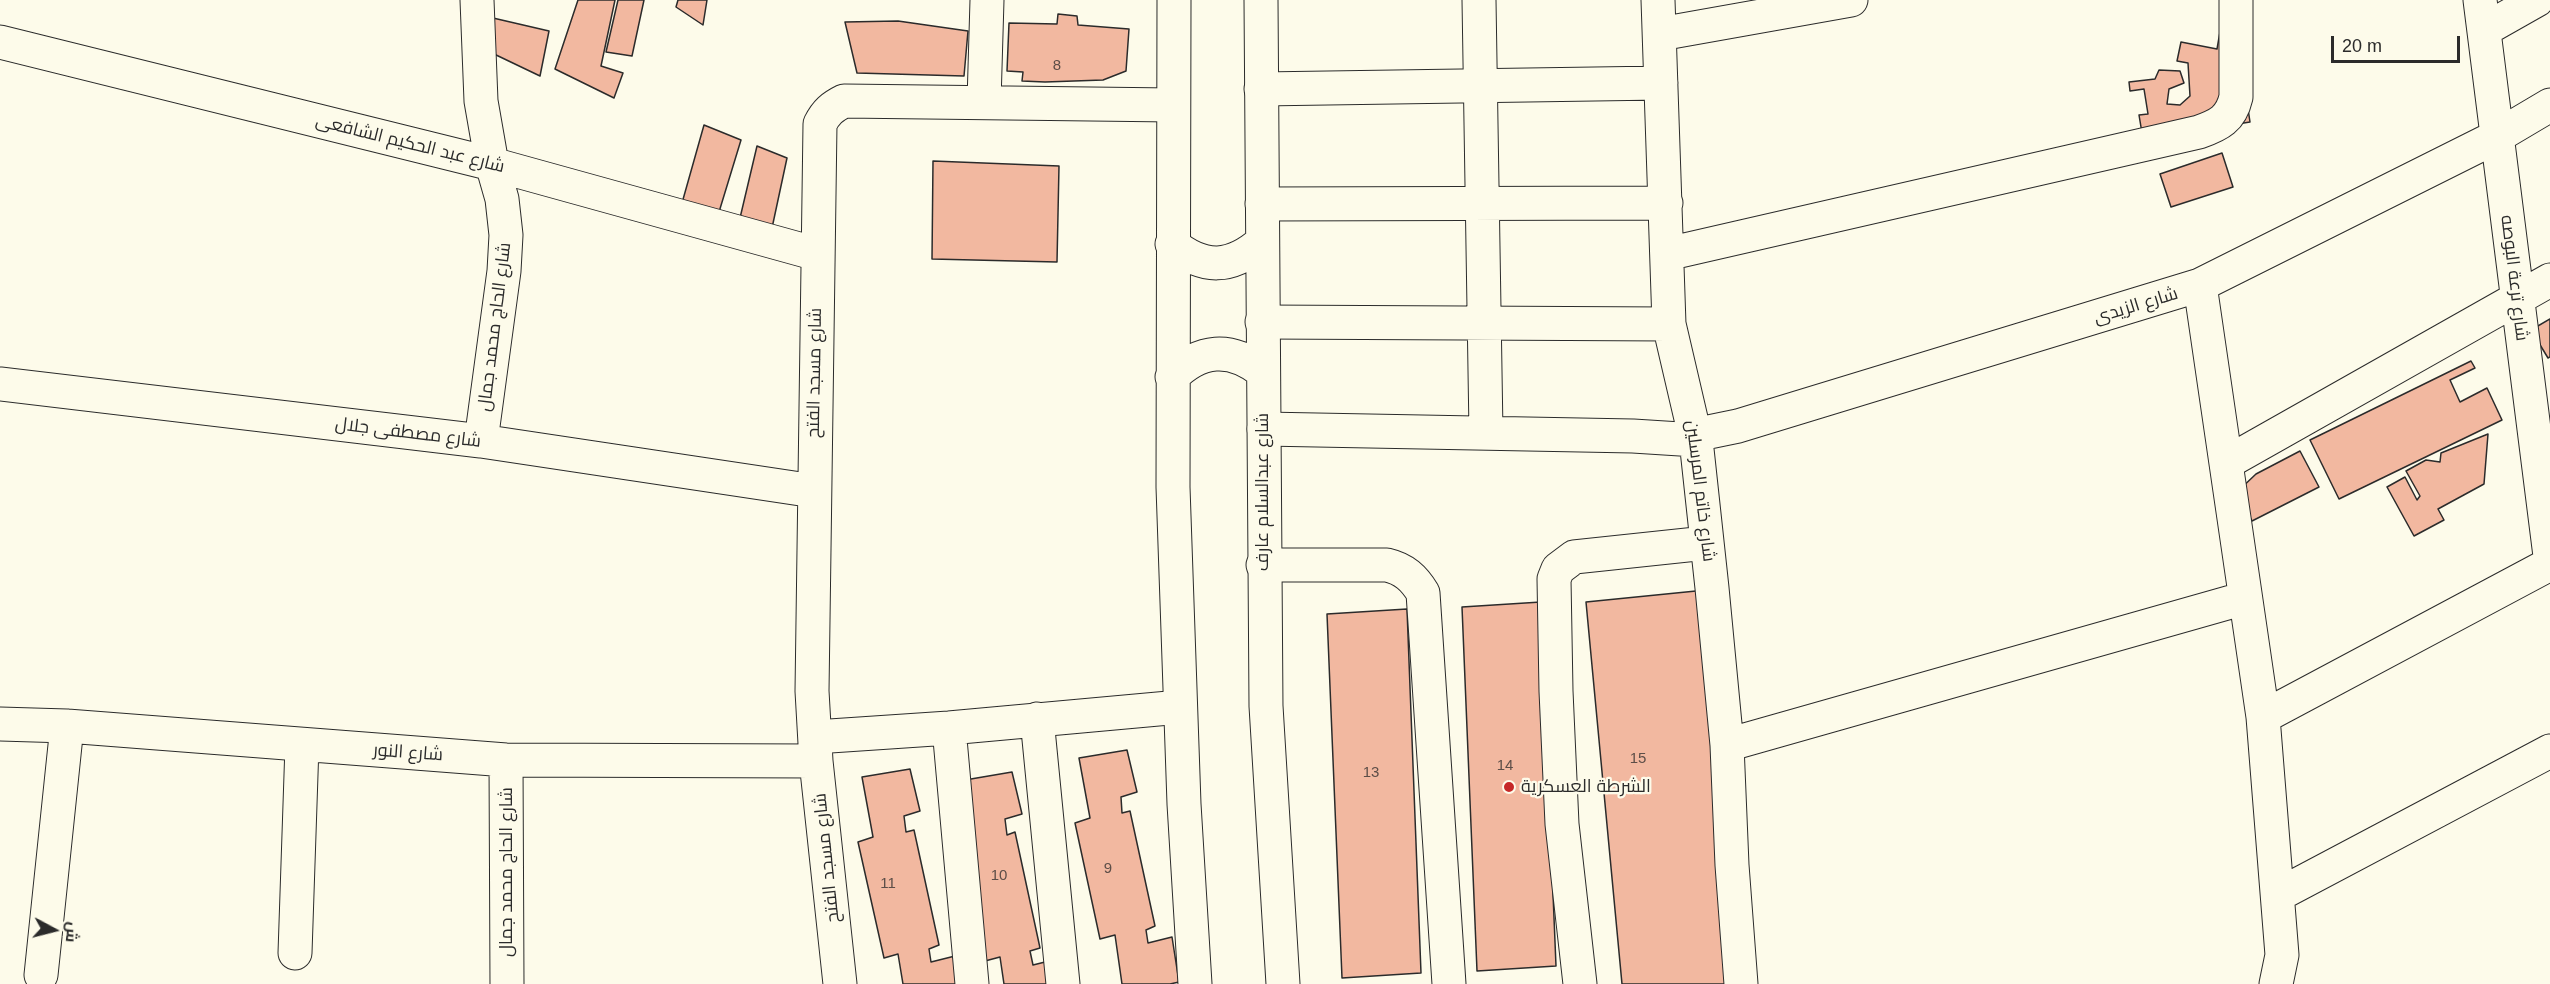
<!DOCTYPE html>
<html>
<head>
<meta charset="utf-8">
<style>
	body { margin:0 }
	#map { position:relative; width:2550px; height:984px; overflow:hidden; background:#fdfbea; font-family:Arial,Cairo,sans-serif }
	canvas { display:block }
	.north { position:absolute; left:24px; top:900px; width:60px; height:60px; -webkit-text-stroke:4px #fdfbea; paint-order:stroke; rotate:97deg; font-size:16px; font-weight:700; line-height:24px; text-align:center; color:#2b2b2b }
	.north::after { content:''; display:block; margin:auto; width:21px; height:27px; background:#2b2b2b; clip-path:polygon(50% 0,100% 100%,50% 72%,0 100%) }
	.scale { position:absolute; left:2331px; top:36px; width:129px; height:27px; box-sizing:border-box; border:3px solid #2b2b2b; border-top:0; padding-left:8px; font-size:18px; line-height:21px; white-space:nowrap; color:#2b2b2b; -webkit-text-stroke:4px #fdfbea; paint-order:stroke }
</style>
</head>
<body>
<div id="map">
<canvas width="2550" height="984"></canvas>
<div class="north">ش</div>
<div class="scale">20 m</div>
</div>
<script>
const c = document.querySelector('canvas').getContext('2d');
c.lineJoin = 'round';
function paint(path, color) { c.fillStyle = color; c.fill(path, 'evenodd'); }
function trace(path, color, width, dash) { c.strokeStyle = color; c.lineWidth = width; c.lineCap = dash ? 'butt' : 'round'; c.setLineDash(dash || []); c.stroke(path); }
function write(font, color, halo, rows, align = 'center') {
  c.font = font + ' Arial,Cairo,sans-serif'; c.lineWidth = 4.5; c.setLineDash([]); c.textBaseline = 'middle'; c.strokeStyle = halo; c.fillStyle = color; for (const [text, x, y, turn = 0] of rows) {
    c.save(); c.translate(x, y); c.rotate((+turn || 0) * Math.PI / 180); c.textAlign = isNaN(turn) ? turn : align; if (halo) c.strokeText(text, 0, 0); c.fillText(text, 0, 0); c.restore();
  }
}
const building = new Path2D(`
	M578,0H615L601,66L623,73L614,98L555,69Z
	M618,0H644L632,56L606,52Z
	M678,0H707L703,25L676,7Z
	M1058,14L1077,16L1078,25L1129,29L1126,71L1103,80L1045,82L1022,81L1023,72L1007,71L1009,23L1057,24Z
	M493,18L549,31L540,76L494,54Z
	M898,21L968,31L964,76L857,73L845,22Z
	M2220,32L2237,35L2250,122L2143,139L2139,115L2148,114L2144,89L2130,91L2129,82L2155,79L2159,70L2180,71L2184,83L2169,89L2167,104L2180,105L2190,96L2188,63L2177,61L2181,42L2217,49Z
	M704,125L741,140L719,212L682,203Z
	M757,146L787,158L772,228L740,218Z
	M2222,153L2233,187L2171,207L2160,174Z
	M933,161L1059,166L1057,262L932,259Z
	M2550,319V357L2548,358L2531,330Z
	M2471,361L2475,368L2450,380L2460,402L2487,388L2502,420L2339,499L2310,440Z
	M2488,434L2484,484L2438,509L2444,520L2414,536L2387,487L2405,477L2417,500L2420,496L2406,471L2426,460L2440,462L2441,453Z
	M2300,451L2319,487L2252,521L2237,492L2256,474Z
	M1706,590L1728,984H1622L1586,602Z
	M1541,602L1556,966L1477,971L1462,607Z
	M1407,609L1421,973L1342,978L1327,614Z
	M1127,750L1137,792L1121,797L1122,813L1130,811L1155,926L1146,930L1148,943L1172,937L1179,982L1170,984H1122L1115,935L1100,939L1075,823L1090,818L1079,758Z
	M910,769L920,811L904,816L906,832L914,830L939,945L929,949L931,962L955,956L959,984H903L898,954L884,958L858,842L873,837L862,777Z
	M1012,772L1022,814L1005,819L1007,835L1015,832L1040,948L1030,951L1033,965L1057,959L1061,984H1004L1000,957L985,961L965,780Z`);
paint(building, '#f2b8a0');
trace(building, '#2b2b2b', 1.5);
const street = new Path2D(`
	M477,0L481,101L492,164L502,199L506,235L504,271L481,441
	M1479,0L1486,432
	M1658,0L1669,324L1696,440L1712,588L1727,745L1732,865L1741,984
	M2480,0L2550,556
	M2484,30L2537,0
	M1660,34L1851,0
	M0,42L492,164L817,254
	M1261,89L1661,83
	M984,102L987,0
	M1262,204L1666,203
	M1667,254L2199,132C2219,125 2231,119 2236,97V0
	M2200,285L2263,717L2282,955L2276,984
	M1262,322L1669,324
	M0,384L481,441L814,491
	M1264,429L1633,436L1696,440L1704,433L1738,426L2200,285L2496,137L2550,105
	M2226,463L2550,280
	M1263,565H1387C1404,569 1414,578 1423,593L1449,984
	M2263,717L2550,564
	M1037,719L1063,984
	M0,724L67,726L506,760L816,761
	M949,728L972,984
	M815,737L949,728L1180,707
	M1727,745L2245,598
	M506,760L507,984
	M2278,895L2550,751
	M295,953L302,745
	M41,975L67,726
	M840,984L816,761L812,691L820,124C826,112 832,107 844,101L1173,105
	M1580,984L1562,824L1556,691L1554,579L1558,569L1574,557L1706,543`);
const secondary = new Path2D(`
	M1174,0L1173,487L1184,804L1195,984
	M1261,0L1266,706L1283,984
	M1172,244C1204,270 1231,269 1262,242
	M1172,377C1200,349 1230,346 1262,371`);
trace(street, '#2b2b2b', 35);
trace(secondary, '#2b2b2b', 35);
trace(street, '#fdfbea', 33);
trace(secondary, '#fdfbea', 33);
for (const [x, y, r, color] of [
	[1509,787,6,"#c62828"]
]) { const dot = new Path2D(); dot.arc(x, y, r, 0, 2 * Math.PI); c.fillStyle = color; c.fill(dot); trace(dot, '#fdfbea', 2); }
write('15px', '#5d4e48', null, [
	["8",1057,66],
	["15",1638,759],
	["14",1505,766],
	["13",1371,773],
	["9",1108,869],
	["10",999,876],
	["11",888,884]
]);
write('18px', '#2b2b2b', '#fdfbea', [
	["شارع عبد الحكيم الشافعى",410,144,14],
	["شارع ترعة البوصه",2514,278,83],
	["شارع الزيدى",2136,306,-17],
	["شارع الحاج محمد جمال",495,327,-83],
	["شارع مسجد الفتح",815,373,-89],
	["شارع مصطفى جلال",408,433,7],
	["شارع خاتم المرسلين",1700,491,83],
	["شارع عبدالسلام عارف",1263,492,-90],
	["شارع النور",408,753,4],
	["شارع مسجد الفتح",827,858,-96],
	["شارع الحاج محمد جمال",507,872,-90]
]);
write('18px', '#2b2b2b', '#fdfbea', [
	["الشرطة العسكرية",1521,787]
], 'left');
</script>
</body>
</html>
